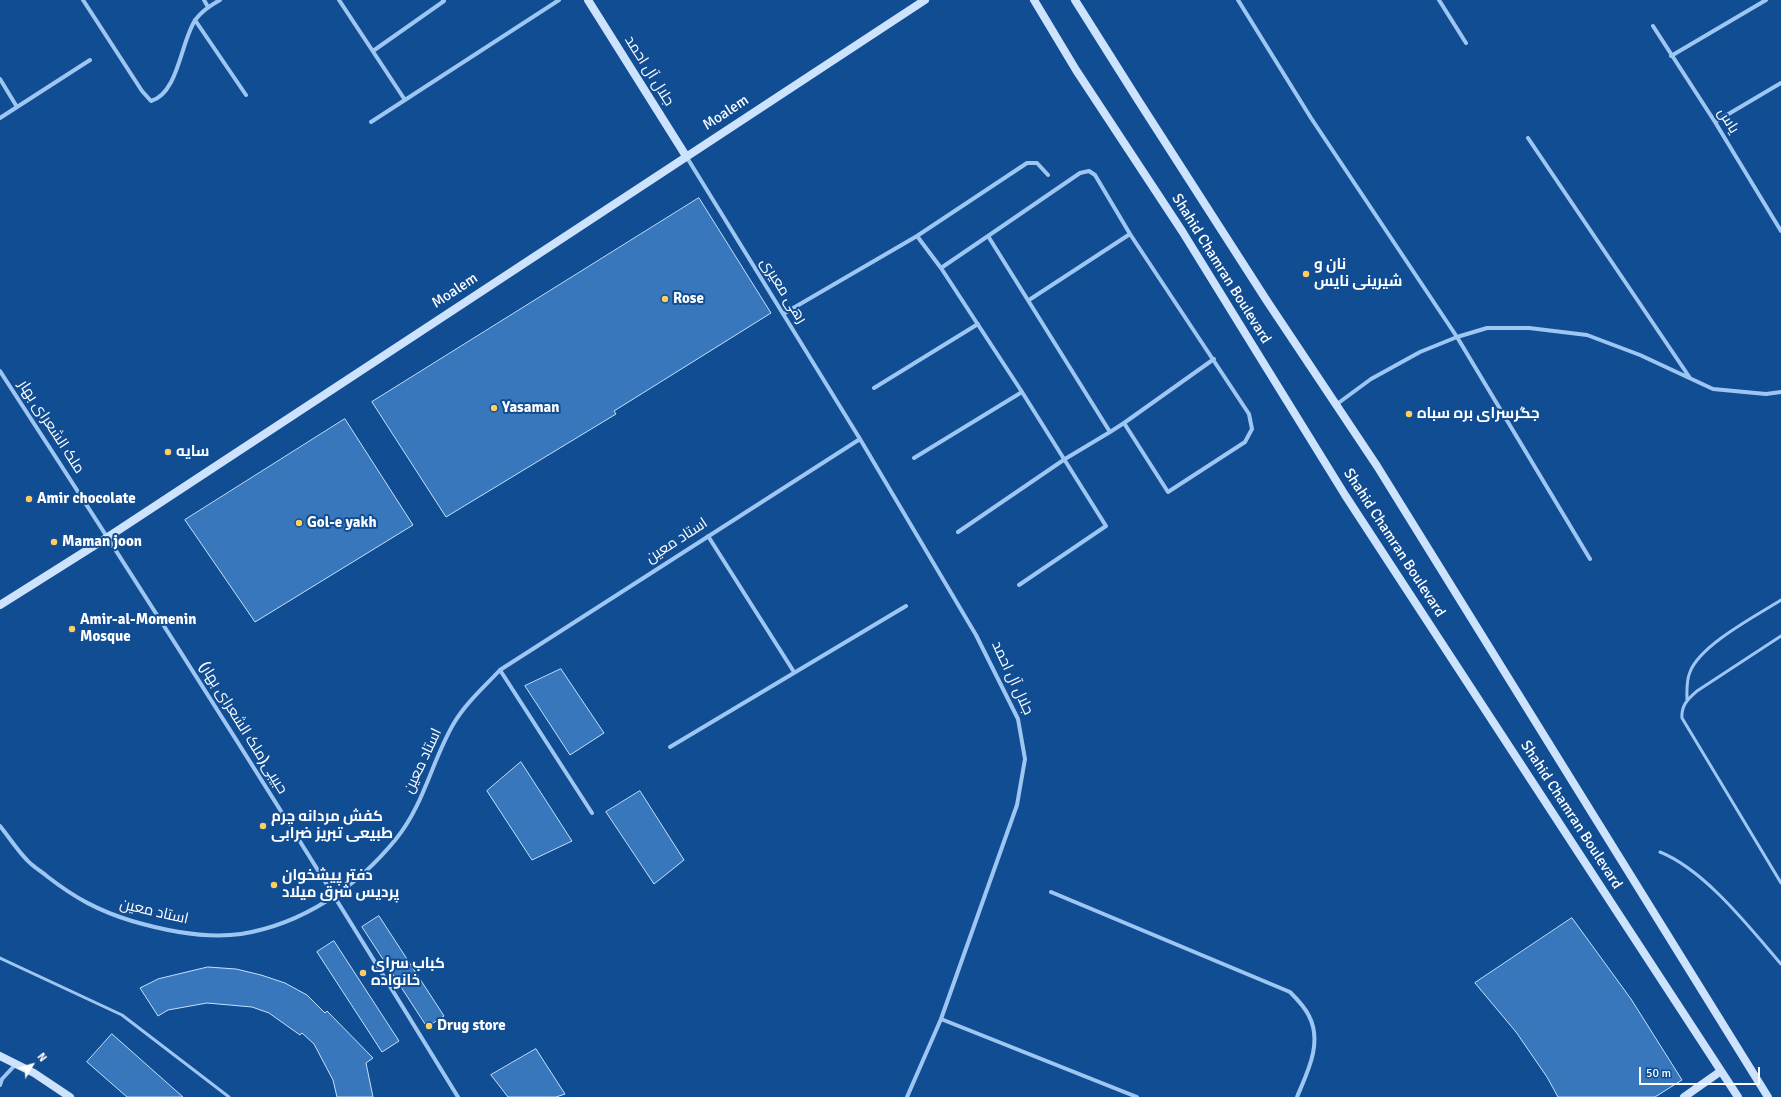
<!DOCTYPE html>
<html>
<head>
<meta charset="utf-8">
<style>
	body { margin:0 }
	#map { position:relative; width:1781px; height:1097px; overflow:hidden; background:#114d93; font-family:Signika,sans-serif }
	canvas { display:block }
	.north { position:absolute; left:12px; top:1045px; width:40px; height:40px; -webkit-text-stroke:3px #114d93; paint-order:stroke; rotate:52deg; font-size:11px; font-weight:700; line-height:16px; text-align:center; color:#fff }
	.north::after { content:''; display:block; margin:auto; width:14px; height:18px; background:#fff; clip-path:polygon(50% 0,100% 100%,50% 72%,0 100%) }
	.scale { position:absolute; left:1639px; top:1067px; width:121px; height:18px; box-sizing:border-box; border:2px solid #fff; border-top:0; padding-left:5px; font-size:12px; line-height:14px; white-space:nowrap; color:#fff; -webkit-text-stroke:3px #114d93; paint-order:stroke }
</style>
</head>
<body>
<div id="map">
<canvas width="1781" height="1097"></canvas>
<div class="north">N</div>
<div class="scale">50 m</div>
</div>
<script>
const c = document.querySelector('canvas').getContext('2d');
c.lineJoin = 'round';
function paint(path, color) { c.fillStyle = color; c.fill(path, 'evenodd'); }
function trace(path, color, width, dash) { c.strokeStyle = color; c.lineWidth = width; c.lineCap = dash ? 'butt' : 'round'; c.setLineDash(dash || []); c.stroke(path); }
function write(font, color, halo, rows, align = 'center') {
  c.font = font + ' Signika,Cairo,sans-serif'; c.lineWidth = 4; c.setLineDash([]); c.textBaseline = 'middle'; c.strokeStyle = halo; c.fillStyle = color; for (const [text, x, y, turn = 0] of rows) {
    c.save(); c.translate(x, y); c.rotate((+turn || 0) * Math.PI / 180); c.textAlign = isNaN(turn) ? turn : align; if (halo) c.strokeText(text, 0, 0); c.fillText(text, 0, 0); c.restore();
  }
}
const building = new Path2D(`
	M699,198L771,313L614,411L616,414L446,517L372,402Z
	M345,419L413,525L255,622L185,520Z
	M561,669L604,733L570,755L525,686Z
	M521,762L572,841L532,860L487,791Z
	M640,791L684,860L654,884L606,812Z
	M379,916L444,1016L427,1027L362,927Z
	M1572,918L1631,999L1682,1080L1655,1097H1558L1547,1077L1516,1032L1475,983Z
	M334,941L399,1041L382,1052L317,952Z
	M208,967L236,969L261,975L285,983L307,995L325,1013L327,1011L373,1058L366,1063L373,1097H337L333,1080L314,1044L302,1033L300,1035L269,1013L252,1007L207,1003L168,1010L158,1016L140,988L158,979Z
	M112,1034L183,1097H127L87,1062Z
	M536,1049L565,1094L556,1097H508L491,1075Z`);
paint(building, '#3977bc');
trace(building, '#c5e0fd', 1);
trace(new Path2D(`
	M1781,636L1697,691C1688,699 1681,705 1682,718L1781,883
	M1687,700C1687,690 1686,681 1690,672C1700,645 1756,616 1781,600
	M1660,852C1705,870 1750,928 1781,964
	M0,958L122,1015L229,1097`), '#9ec6f3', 3);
trace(new Path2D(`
	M83,0L142,91L151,101C179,93 181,39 196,19C202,11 211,5 220,0
	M204,0L208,7
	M339,0L405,100
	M1238,0L1311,118L1457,337L1590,559
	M1439,0L1466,43
	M195,20L246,95
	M1653,26L1715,122L1781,231
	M373,51L444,1L443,0
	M1671,56L1766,0
	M0,79L17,107
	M0,118L90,60
	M371,122L559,0
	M1715,122L1781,83
	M1528,138L1690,378
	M686,156L860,439L976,635L1018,719L1025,759L1017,805L941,1019L907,1097
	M917,236L1027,163H1037L1048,175
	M988,236L1080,173L1089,171L1095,175L1130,234
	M941,268L988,236L1110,432L1124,423L1168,492L1245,442L1252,429L1249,414L1130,234L1029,300
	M783,314L917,236L941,268L1022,392L1106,526L1019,585
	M0,371C156,611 309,853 458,1097
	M874,388L978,324
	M1337,404L1371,379L1420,352L1457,337L1487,328H1529L1587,335L1640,355L1713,389L1766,394L1781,392
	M1124,423L1214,359
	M914,458L1022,392
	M958,532L1065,459L1110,432
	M708,536L794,672
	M500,670L592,813
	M670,747L906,606
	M0,826C9,837 17,850 27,860C32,866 41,871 48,877C75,898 99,911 132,921C166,931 205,939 241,934C303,924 357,887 396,839C424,805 432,760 454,723C466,703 484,687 500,670L860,439
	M1051,892L1290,992C1297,999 1305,1007 1309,1016C1323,1043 1307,1073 1297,1097
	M941,1019L1137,1097
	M0,1085L2,1079L16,1064`), '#9ec6f3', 4);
trace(new Path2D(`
	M588,0L686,156
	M1034,0L1076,70L1182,231L1345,495L1738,1097
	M1075,0L1138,100L1267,301L1377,466L1768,1097
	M0,605L108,537L925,0
	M0,1056L34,1073L70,1097
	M1684,1097L1721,1071`), '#cde3fd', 8);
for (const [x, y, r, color] of [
	[1306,274,4,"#ffcd60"],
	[665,299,4,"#ffcd60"],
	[494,408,4,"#ffcd60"],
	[1409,414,4,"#ffcd60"],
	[168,452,4,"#ffcd60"],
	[29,499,4,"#ffcd60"],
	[299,523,4,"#ffcd60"],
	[54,542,4,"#ffcd60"],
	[72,629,4,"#ffcd60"],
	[263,826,4,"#ffcd60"],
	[274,885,4,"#ffcd60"],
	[363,973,4,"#ffcd60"],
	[429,1026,4,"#ffcd60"]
]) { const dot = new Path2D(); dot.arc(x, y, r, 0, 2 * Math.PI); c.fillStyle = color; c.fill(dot); trace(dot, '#114d93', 1.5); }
write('15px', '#fff', '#114d93', [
	["جلال آل احمد",649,71,58],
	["Moalem",726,113,-33],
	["یاس",1728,121,58],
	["Shahid Chamran Boulevard",1221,269,58],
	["Moalem",455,291,-33],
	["رهی معیری",783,291,58],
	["ملک الشعرای بهار",51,427,57],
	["استاد معین",677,541,-33],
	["Shahid Chamran Boulevard",1394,543,57],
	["جلال آل احمد",1012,678,65],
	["حبیبی(ملک الشعرای بهار)",243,728,58],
	["استاد معین",423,761,-65],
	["Shahid Chamran Boulevard",1571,815,57],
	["استاد معین",154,912,13]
]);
write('bold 15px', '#fff', '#114d93', [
	["نان و",1314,265],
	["شیرینی نایس",1314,282],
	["Rose",673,299],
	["Yasaman",502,408],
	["جگرسرای بره سباه",1417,414],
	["سایه",176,452],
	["Amir chocolate",37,499],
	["Gol-e yakh",307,523],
	["Maman joon",62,542],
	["Amir-al-Momenin",80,620],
	["Mosque",80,637],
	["کفش مردانه چرم",271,817],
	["طبیعی تبریز ضرابی",271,834],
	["دفتر پیشخوان",282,876],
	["پردیس شرق میلاد",282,893],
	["کباب سرای",371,964],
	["خانواده",371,981],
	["Drug store",437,1026]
], 'left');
</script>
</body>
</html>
